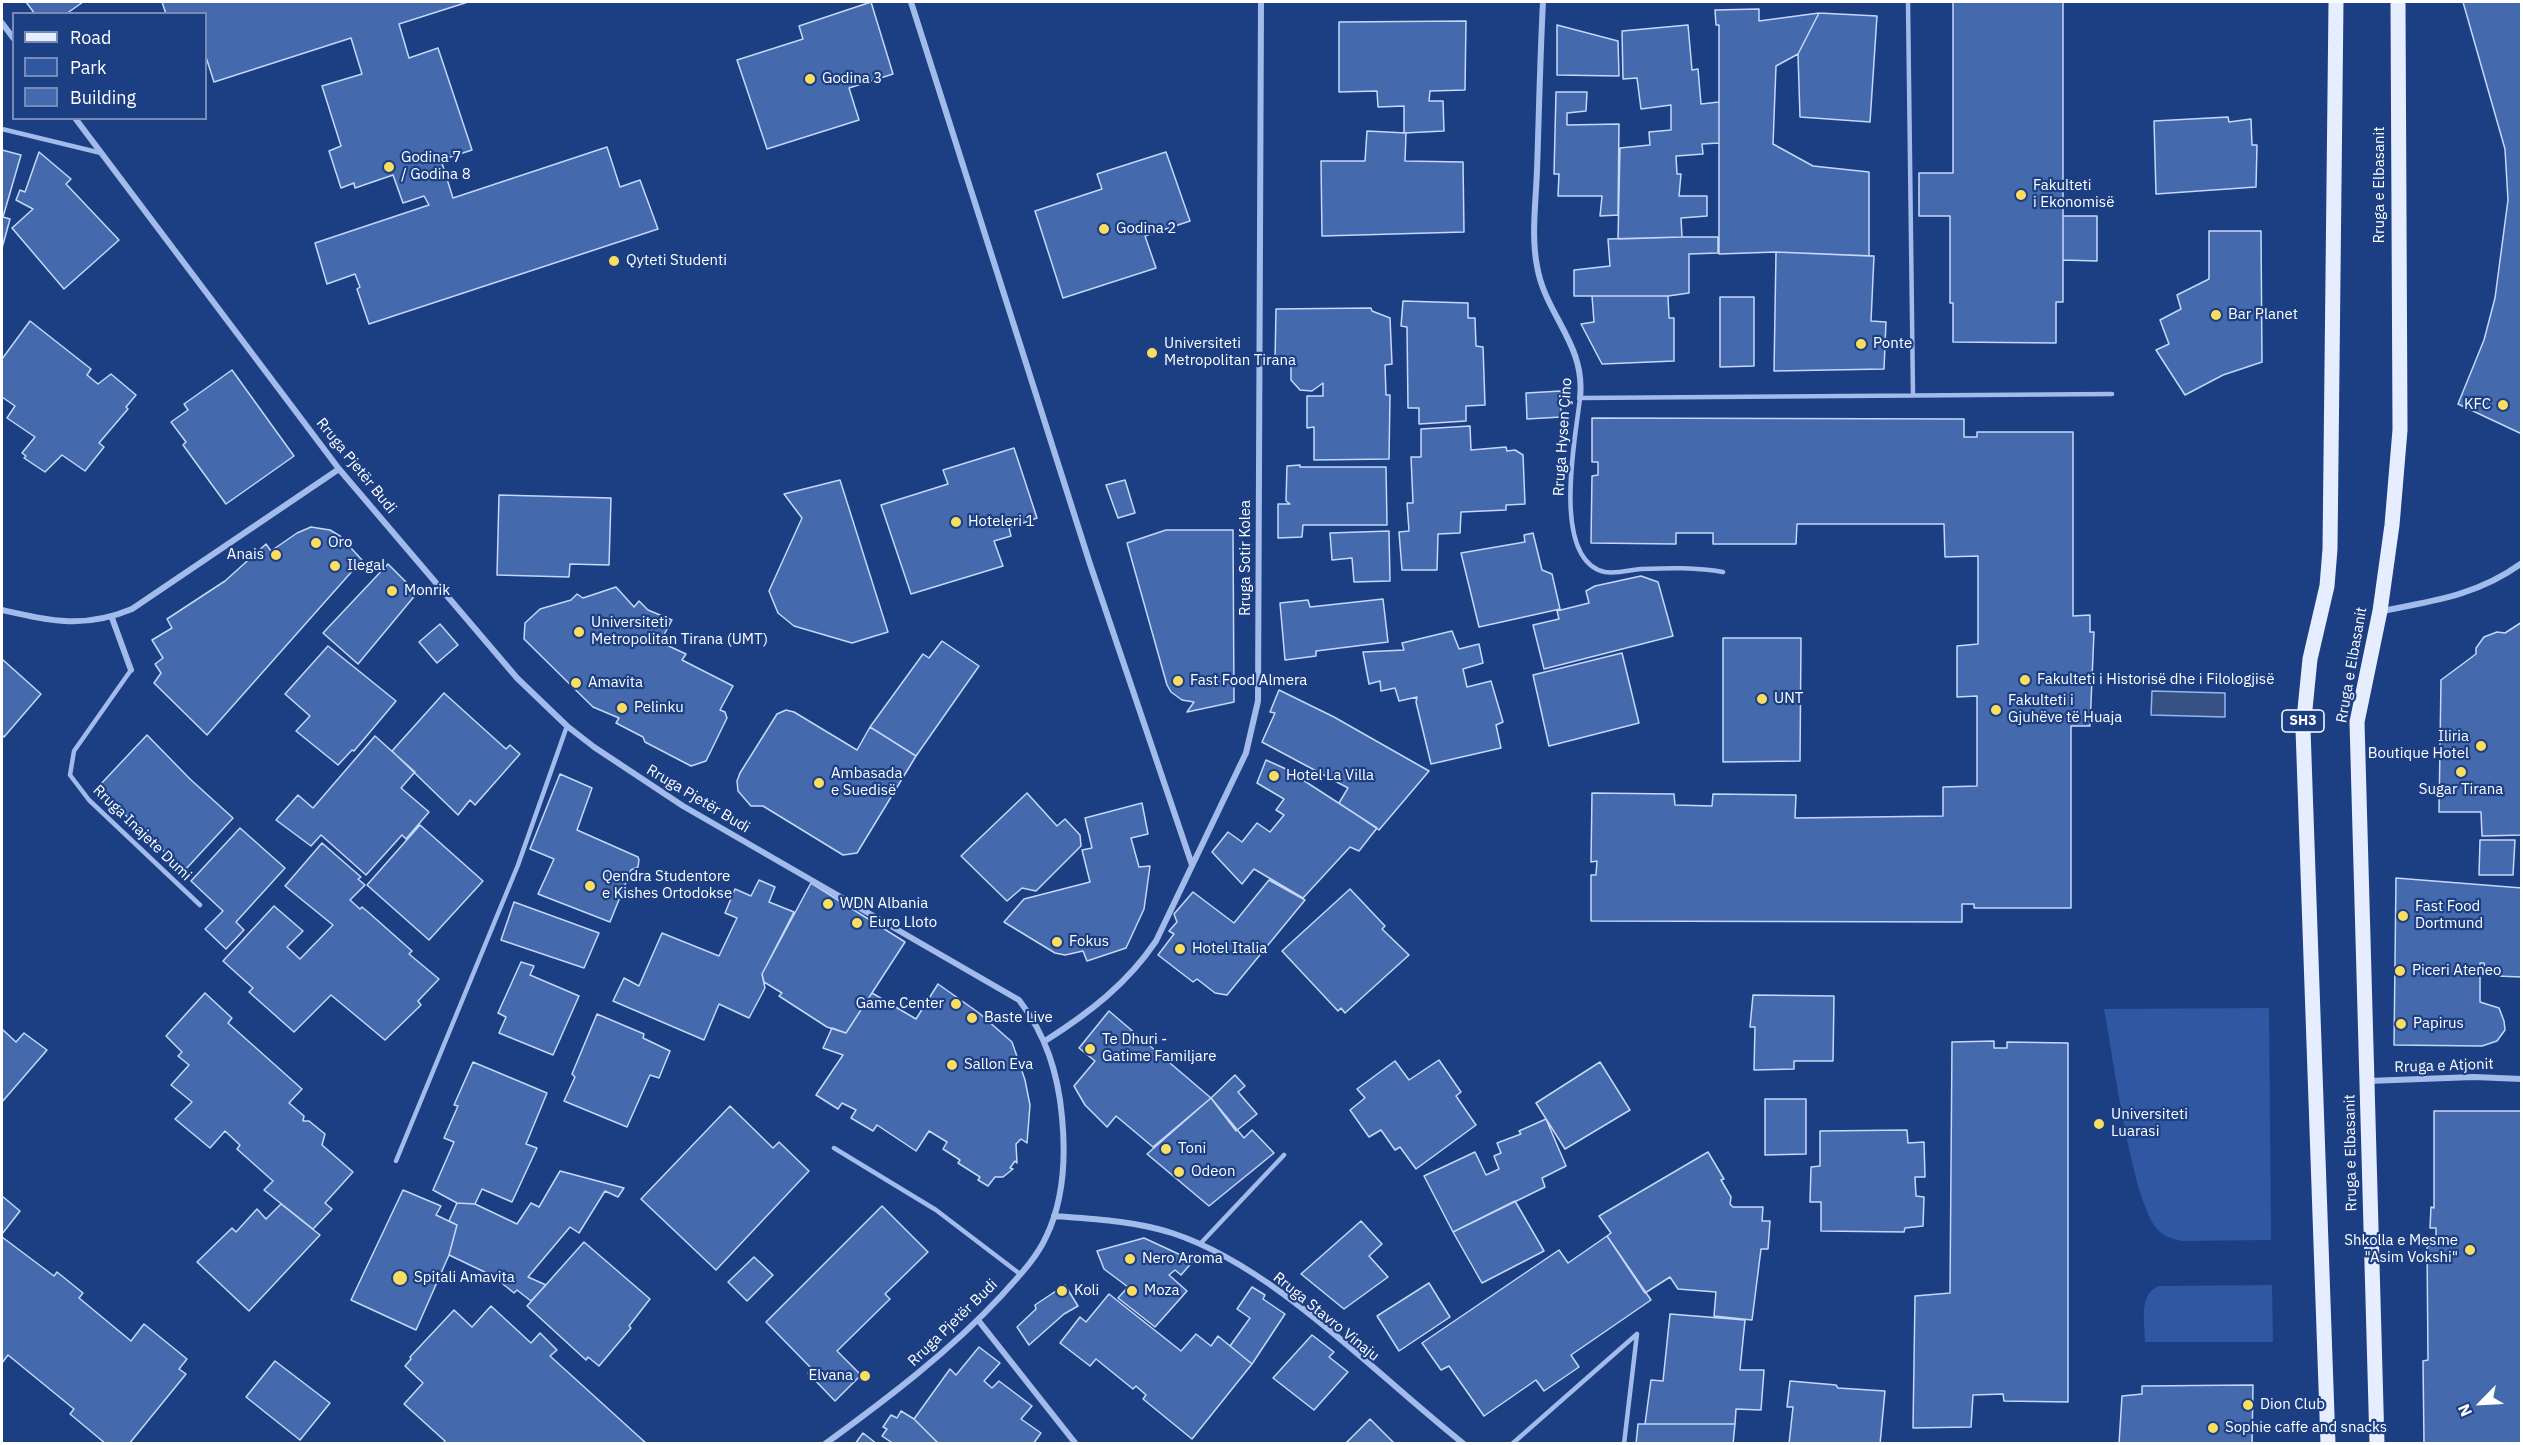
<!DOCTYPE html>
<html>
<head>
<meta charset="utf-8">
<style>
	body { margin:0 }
	#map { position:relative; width:2523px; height:1445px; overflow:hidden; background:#1c3f84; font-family:"IBM Plex Sans",sans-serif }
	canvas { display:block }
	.frame { position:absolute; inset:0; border:3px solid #fff; pointer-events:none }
	.legend { position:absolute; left:12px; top:12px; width:195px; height:108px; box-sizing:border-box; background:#1c3f84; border:2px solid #778cb5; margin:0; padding:8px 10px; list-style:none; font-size:18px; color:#fff }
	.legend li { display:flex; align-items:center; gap:12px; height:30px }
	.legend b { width:30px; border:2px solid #778cb5 }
	.north { position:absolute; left:2451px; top:1373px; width:60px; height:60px; -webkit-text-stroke:4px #1c3f84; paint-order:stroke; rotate:246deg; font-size:16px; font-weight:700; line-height:24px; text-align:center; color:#fff }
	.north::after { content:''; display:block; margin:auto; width:21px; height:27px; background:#fff; clip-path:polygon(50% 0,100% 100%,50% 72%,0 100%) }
</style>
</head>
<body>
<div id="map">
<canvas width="2523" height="1445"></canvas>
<div class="frame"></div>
<ul class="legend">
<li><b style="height:8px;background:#e6edfe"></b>Road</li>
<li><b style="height:16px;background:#2f57a2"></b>Park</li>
<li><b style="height:16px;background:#4469ad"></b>Building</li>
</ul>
<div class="north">N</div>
</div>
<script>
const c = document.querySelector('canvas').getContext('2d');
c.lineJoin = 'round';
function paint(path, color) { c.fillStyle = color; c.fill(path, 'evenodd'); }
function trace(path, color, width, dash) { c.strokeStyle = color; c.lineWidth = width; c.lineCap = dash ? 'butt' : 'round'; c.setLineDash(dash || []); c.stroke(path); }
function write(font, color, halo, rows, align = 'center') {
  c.font = font + ' "IBM Plex Sans",sans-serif'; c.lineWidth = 4.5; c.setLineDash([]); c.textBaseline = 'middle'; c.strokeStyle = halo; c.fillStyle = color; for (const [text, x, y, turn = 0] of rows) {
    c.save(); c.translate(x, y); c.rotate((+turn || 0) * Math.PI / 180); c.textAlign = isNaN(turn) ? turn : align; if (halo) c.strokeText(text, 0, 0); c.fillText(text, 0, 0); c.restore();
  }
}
paint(new Path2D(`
	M2269,1008L2271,1240L2182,1241C2173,1239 2164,1237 2157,1229C2131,1198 2113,1055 2104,1009Z
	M2272,1285L2273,1342H2145C2145,1322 2138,1294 2159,1286Z`), '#2f57a2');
const water = new Path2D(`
	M2152,691L2225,693V717L2151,715Z`);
paint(water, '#375185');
trace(water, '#95b5ed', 1.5);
const building = new Path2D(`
	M26,2H83L66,14H35Z
	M162,2H468L399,24L409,58L438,48L472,150L441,160L453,198L607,147L620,187L640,180L658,229L369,324L357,289L360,287L355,274L327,284L315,243L429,205L424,196L403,203L393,175L355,188L354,183L341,188L329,151L341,146L322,86L362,74L351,38L214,82L206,57V14H166Z
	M871,2L893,74L849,88L859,120L767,149L737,60L803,39L799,26Z
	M1953,2H2063V302H2056V343L1953,342V303H1950V216H1919V173H1953Z
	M2463,2H2522V434L2458,404L2484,340L2495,298L2508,200L2505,149Z
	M1759,9V21L1819,13L1798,54L1776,66L1773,144L1813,166L1869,172V256L1776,252L1719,254V25H1716L1715,10Z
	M1819,13L1877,16L1870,122L1800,117L1798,54Z
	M1466,21L1465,90L1430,91L1429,101H1443L1444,131L1404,133V106L1378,107L1377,91L1339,92V22Z
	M1557,25L1618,41L1619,76L1557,75Z
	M1688,25L1692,70L1698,69L1701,104L1719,102V143L1702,144L1703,154L1676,156L1677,174H1681L1679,196H1707V216L1681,218L1682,237L1618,239L1620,148L1650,145L1649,132L1671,130V105L1641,109L1637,78L1623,79L1622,31Z
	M1556,92H1587L1586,111L1567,113V125L1619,124L1618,215L1600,216L1602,196H1558L1559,174H1554Z
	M2228,117L2229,122L2251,119L2252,145H2257L2256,187L2156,194L2154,121Z
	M1367,131L1406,133L1405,161L1463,162L1464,232L1322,236L1321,161H1365Z
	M2,150L21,155L3,217L10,219L2,248Z
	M39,152L71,179L66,184L119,240L64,289L12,228L33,209L16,200L20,190L25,192Z
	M1166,152L1190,221L1145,236L1156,268L1063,298L1035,211L1102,189L1097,174Z
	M2063,216H2097V261L2063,260Z
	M2209,231H2261L2262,362L2223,375L2185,395L2156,350L2169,344L2160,320L2181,309L2177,295L2209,279Z
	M1682,237H1718V253L1689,254V293L1668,296H1574V270L1610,266L1608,239Z
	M1776,252L1874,256L1871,321L1886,322L1884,369L1774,371Z
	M1592,296H1668L1669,318H1674V361L1602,364L1581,324L1594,322Z
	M1720,297H1754V366L1720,367Z
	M1403,301L1468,303V318H1475L1476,346L1483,347L1485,405L1466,406V421L1419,424V408H1408L1407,327L1401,326Z
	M1371,308L1372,311L1390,318L1392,364L1385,365L1386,395H1390L1389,459L1314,460V427L1307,428V396H1323V383L1312,391L1300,390L1291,380V361L1275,362L1276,309Z
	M30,321L91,369L87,375L98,384L111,374L136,395L126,407L128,409L99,443L104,447L85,471L62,455L45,472L24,458L26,456L22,453L35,437L7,418L15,406L2,397V359Z
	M232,370L294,456L226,504L183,445L186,442L171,422L188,410L184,404Z
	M1561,391V417L1527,419L1526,393Z
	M1592,418L1964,419V437H1977V432H2073V616L2090,615V632H2094L2090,726H2071V908H1974V904H1962V922L1591,921V875H1596L1597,861L1591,862L1592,793L1674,794L1675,805L1712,806L1713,794L1796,795L1795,818L1943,816V787L1977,786V696L1957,697V646L1978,644V556L1945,557L1944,524H1797L1796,544H1713V533H1676V544L1591,543L1592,476L1598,475V462H1592Z
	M1470,426L1471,450L1506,447L1507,451L1515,450L1523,455L1525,504L1506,505V510L1461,512L1460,533L1438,534L1437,570H1402L1399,532L1409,531L1407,503H1413L1411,457H1421V429Z
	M1014,448L1037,518L1009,528L1011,536L994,541L1003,566L911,594L881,505L948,484L943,470Z
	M1300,465V467H1386L1387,525H1303L1302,537L1278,538V504H1290L1286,501L1287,466Z
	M840,480L888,632L852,643L794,626L778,613L769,591L802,518L784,494Z
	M1125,480L1135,513L1118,518L1106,485Z
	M499,495L611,498L609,565L570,564L569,577L497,575Z
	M311,527L330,530L340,536L362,560L207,735L154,683L161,673L155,664L163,658L152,640L172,628L167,619L225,581L266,544L271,551L297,533Z
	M1166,530H1233L1234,702L1187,712L1194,702L1182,700L1171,692L1167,685L1127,543Z
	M1389,531L1390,581L1354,582L1352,558L1332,560L1330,533Z
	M1533,533L1542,570L1552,574L1560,609L1479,627L1461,553L1525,542L1524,535Z
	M388,564L417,593L358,664L323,633Z
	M1641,576L1658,582L1673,636L1544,669L1533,625L1559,619L1557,611L1589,603L1586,591L1595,586Z
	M616,587L634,607L639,601L648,610L672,620L660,642L686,654L682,660L733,686L720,710L725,712L727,718L706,761L691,766L645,742L643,737L616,723L619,718L593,707L524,639L525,623L540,609L571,600L577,594L583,598Z
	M1383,599L1388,642L1316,651V656L1285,660L1280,603L1308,600L1310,607Z
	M2522,622V835L2482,836L2481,812H2439L2441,680L2476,654V648L2484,637L2497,632L2505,633Z
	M440,624L458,645L437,663L419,642Z
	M1452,631L1459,649L1479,644L1483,663L1463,669L1467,687L1491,681L1503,722L1496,725L1501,748L1431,764L1416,702L1417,697L1399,701L1395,688L1381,691L1380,681L1369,684L1363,652L1404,650L1402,643Z
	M1723,638H1801L1800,761L1723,762Z
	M942,641L979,666L916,756L870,727L923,654L929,658Z
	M328,646L396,701L354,751L352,750L338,765L296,731L310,716L285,694Z
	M1622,653L1639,723L1549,746L1533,675Z
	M2,659L41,694L4,737L2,735Z
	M1279,690L1334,717L1429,771L1379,830L1339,803L1348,788L1262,742L1275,713L1270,712Z
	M444,693L506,749L510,745L520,754L475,805L470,800L458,815L392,751Z
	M786,710L794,712L857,750L870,727L916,756L857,853L843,855L763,806H751L738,791L737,781L740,773L777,714Z
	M147,735L190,779L233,818L185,870L140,830L98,787Z
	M375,736L415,772L401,788L429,812L406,839L402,835L366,875L321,835L311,846L276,820L298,795L313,808Z
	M1266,760L1286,769L1377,828L1359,851L1350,847L1303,898L1254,869L1242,884L1212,852L1228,832L1242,842L1257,823L1270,832L1284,815L1276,810L1284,799L1257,783Z
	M560,774L592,788L577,830L638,857L639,860L638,867L631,870L610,922L538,894L554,859L530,849Z
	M1027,793L1057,826L1065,819L1080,835L1081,846L1036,891L1022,888L1007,901L961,856Z
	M1142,803L1148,834L1131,838L1139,867L1150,866L1144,909L1126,948L1087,961L1083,951L1065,955L1055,953L1004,922L1024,899L1090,882L1082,850L1092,848L1085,818Z
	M420,825L483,881L429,940L367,885Z
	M240,828L285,868L236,922L244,930L226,949L205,929L223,911L191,881Z
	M2480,840H2515L2513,875H2479Z
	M322,843L361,877L358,879L365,885L350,900L360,909L362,907L368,912L412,951L409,954L439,979L418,1001L421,1005L385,1040L331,995L294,1032L249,992L253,988L223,961L274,906L303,931L287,947L300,959L333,925L285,886Z
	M2396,878L2522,888V977L2496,976L2485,970L2484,963H2480V1002L2499,1008L2504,1021L2505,1030L2497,1041L2482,1046L2394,1045Z
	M759,880L775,887L769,902L794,912L762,974L765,988L749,1018L719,1004L704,1040L613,1001L624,978L639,986L662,933L719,956L737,918L725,913L735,889L751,896Z
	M1269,880L1305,900L1227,995L1215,993L1197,979L1193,982L1158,955L1174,934L1169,931L1177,922L1174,914L1193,892L1234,923Z
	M811,883L905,942L846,1033L827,1027L779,996L782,993L764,982L762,974Z
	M1350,889L1385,926L1382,929L1409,955L1345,1013L1341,1008L1338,1011L1282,951Z
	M514,902L599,933L584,968L501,940Z
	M521,962L534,966L530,975L579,996L553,1055L499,1033L506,1017L498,1013Z
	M938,984L979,1013L1012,1042L1025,1080L1030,1105L1027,1143L1021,1139L1016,1144L1017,1163L1015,1161L1010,1168L1013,1169L1003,1177H995L988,1186L978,1180L980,1177L958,1163L960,1160L943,1149L947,1142L929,1131L916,1151L877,1125L873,1131L851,1118L856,1110L842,1103L838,1109L816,1095L843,1055L823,1048L832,1028L846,1033L872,993L916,1019Z
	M205,993L232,1018L228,1023L302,1089L289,1103L304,1116L303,1121H309L325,1134L322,1145L353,1172L325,1203L332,1209L313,1229L264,1190L273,1181L237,1149L240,1145L225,1131L210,1148L175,1119L192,1102L171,1085L189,1065L178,1056L182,1052L166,1036Z
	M1753,995L1834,996L1833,1061H1794V1069L1754,1070L1755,1027H1750Z
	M1109,1011L1211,1098L1153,1147L1116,1116L1107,1127L1085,1105L1074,1086L1095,1061L1079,1048Z
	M597,1014L644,1034L643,1038L670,1051L659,1078L650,1075L627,1127L564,1101L575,1077L572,1074Z
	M2,1029L16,1042L24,1033L47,1050L2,1102Z
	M1994,1041V1048H2007V1042L2068,1043V1402L2004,1401L2003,1394L1973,1395L1971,1427L1913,1428L1915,1296L1950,1293L1952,1042Z
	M1439,1060L1461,1092L1456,1096L1476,1125L1416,1169L1400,1147L1395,1150L1381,1130L1369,1137L1350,1110L1365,1098L1357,1089L1395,1061L1409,1080Z
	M473,1062L547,1093L526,1144L537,1148L512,1202L482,1189L475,1204L457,1203L433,1190L454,1142L444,1138L458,1106L454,1105Z
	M1600,1062L1630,1110L1565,1149L1536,1103Z
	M1235,1075L1245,1086L1238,1092L1257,1114L1236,1131L1211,1098Z
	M1211,1098L1244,1138L1252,1130L1274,1153L1209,1206L1147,1154Z
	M1765,1099H1806V1154L1765,1155Z
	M730,1106L773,1148L779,1142L809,1171L716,1270L641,1199Z
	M2434,1111H2522V1444H2424L2423,1361L2428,1360L2427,1246H2436V1228H2430L2431,1207L2434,1208Z
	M1546,1119L1566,1166L1542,1178L1545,1187L1453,1232L1424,1176L1475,1152L1486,1175L1499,1169L1494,1156L1501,1153L1497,1143L1521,1134L1519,1131Z
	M1907,1130L1908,1143L1924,1142L1925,1177H1915L1916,1196L1924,1197L1923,1226L1905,1228L1904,1232L1821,1231V1202H1810L1811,1167L1820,1166V1131Z
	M1708,1152L1724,1179L1721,1180L1731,1197L1730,1204L1733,1207H1763L1762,1221H1770L1768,1249H1761L1752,1320L1714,1316L1716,1292L1678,1289L1670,1277L1645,1293L1607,1236L1611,1233L1599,1216Z
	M560,1171L624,1188L618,1197L605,1191L579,1233L570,1227L528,1277L546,1285L531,1301L517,1290L514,1293L493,1276L449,1255L457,1225L449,1221L457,1203L475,1204L517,1224L531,1203L539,1207Z
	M403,1190L441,1206L436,1215L457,1225L449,1255L416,1330L351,1300Z
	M2,1196L20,1211L2,1234Z
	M1515,1201L1544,1251L1482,1283L1453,1232Z
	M281,1204L320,1235L249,1311L197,1262L232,1228L236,1232L257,1209L266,1219Z
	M882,1206L928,1252L885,1294L890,1299L837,1351L861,1375L835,1401L808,1373L812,1369L766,1322Z
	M1361,1221L1382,1244L1369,1256L1388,1277L1344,1309L1301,1274Z
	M1607,1236L1651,1300L1571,1355L1579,1367L1544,1391L1536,1380L1484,1416L1449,1366L1441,1370L1422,1343L1559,1250L1568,1263Z
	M2,1237L54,1276L57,1272L83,1293L79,1298L131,1341L144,1324L187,1359L179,1369L186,1374L129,1444H106L70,1414L74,1409L8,1355L2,1363Z
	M1144,1238L1183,1256L1181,1260H1194L1181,1275L1175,1270L1169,1275L1187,1291L1155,1327L1118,1298L1128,1287L1104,1269L1097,1251Z
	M584,1242L650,1299L629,1326L631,1328L599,1366L588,1357L586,1360L527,1306Z
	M754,1257L773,1275L747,1301L728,1282Z
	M1429,1283L1450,1317L1399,1351L1377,1316Z
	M1065,1285L1078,1306L1064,1314L1029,1345L1017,1327L1036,1309L1035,1305Z
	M1252,1287L1265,1295L1263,1299L1285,1314L1252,1364L1230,1346L1250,1318L1237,1309Z
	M1109,1294L1181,1351L1196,1334L1211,1346L1218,1336L1252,1364L1192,1439L1143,1399L1146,1395L1136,1386L1133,1389L1096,1359L1090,1366L1060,1343L1080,1317L1086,1322Z
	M491,1306L531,1343L540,1333L557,1350L550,1356L647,1444H443L445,1441L404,1404L423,1383L405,1366L411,1359L410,1357L454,1310L472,1327Z
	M1670,1314L1745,1320L1740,1370H1764L1761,1410L1736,1409L1735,1424H1645L1651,1380L1663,1381Z
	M1312,1335L1334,1352L1329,1357L1348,1372L1314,1410L1273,1378Z
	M979,1347L1000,1363L984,1381L992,1388L999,1381L1032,1406L1021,1419L1041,1433L1033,1444H939L914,1419L950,1369L956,1375Z
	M275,1361L330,1403L300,1440L246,1397Z
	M1790,1381L1836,1385L1838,1388L1885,1391L1880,1444H1789L1793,1407H1787Z
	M2253,1385L2252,1444H2119L2122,1396L2142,1394V1386Z
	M901,1411L914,1419L939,1444H894L882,1436L887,1429L883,1427L891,1415L897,1418Z
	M1370,1419L1395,1444H1345Z
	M1638,1424H1735L1733,1444H1636Z
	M863,1433L877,1444H855Z`);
paint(building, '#4469ad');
trace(building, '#c6d8f8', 1.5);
trace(new Path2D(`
	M1908,2L1913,395
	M2,129L101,153
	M1723,572C1697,567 1668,568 1641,569C1630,570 1616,574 1605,572C1550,560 1576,436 1580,398L2112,394
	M131,670L74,751L70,775L89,800L200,905
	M834,1148L936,1210L1020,1274
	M396,1161L518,865L567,726
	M1200,1244L1284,1155
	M1512,1444L1637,1334
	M1624,1444L1637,1334`), '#a2bbeb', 4.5);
trace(new Path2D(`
	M911,2L1090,564L1192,865
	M1543,2C1540,58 1539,114 1537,170C1536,201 1531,235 1537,266C1545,315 1586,344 1580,398
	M2,23L14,39
	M75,118L339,469L517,678L567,726L594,747L683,806L1019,1000C1046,1035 1058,1073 1062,1117C1066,1158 1064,1200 1046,1237C1036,1259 1018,1277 1002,1295C949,1352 888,1398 825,1444
	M2,610C51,621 84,629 132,609L339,469
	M2382,611C2434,601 2478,595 2522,563
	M112,618L131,670
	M1045,1041C1089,1013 1127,984 1156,941L1246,753L1258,701L1261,2
	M2368,1081L2474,1077L2522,1079
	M1054,1216C1094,1219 1134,1221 1172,1233C1276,1267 1377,1376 1464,1444
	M978,1320L1076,1444`), '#a2bbeb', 6);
trace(new Path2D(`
	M2328,1444L2303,729L2310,659L2327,586L2330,549L2336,2
	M2377,1444L2357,722L2380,611L2392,525L2400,430L2398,2`), '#e6edfe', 15);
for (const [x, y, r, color] of [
	[810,79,6,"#fbde5f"],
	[389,167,6,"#fbde5f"],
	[2021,195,6,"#fbde5f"],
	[1104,229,6,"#fbde5f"],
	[614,261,6,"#fbde5f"],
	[2216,315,6,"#fbde5f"],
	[1861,344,6,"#fbde5f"],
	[1152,353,6,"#fbde5f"],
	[2503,405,6,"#fbde5f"],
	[956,522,6,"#fbde5f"],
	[316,543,6,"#fbde5f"],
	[276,555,6,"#fbde5f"],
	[335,566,6,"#fbde5f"],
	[392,591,6,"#fbde5f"],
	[579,632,6,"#fbde5f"],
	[2025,680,6,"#fbde5f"],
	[1178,681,6,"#fbde5f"],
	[576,683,6,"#fbde5f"],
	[1762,699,6,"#fbde5f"],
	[622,708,6,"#fbde5f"],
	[1996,710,6,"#fbde5f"],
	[2481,746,6,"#fbde5f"],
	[2461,772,6,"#fbde5f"],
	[1274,776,6,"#fbde5f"],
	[819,783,6,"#fbde5f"],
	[590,886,6,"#fbde5f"],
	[828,904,6,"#fbde5f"],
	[2403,916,6,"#fbde5f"],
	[857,923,6,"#fbde5f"],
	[1057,942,6,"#fbde5f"],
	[1180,949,6,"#fbde5f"],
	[2400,971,6,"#fbde5f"],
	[956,1004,6,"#fbde5f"],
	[972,1018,6,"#fbde5f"],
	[2401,1024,6,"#fbde5f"],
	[1090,1049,6,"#fbde5f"],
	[952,1065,6,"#fbde5f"],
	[2099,1124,6,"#fbde5f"],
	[1166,1149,6,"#fbde5f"],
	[1179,1172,6,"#fbde5f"],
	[2470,1250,6,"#fbde5f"],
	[1130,1259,6,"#fbde5f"],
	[400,1278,8,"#fbde5f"],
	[1062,1291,6,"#fbde5f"],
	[1132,1291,6,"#fbde5f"],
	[865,1376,6,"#fbde5f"],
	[2248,1405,6,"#fbde5f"],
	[2213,1428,6,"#fbde5f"]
]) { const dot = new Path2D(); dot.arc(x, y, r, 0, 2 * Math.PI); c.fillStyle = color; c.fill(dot); trace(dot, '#1c3f84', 2); }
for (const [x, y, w] of [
	[2303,721,42]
]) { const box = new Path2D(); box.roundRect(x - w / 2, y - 11, w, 22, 4.5); c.fillStyle = '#1c3f84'; c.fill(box); trace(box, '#fff', 1.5); }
write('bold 14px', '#fff', null, [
	["SH3",2303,721]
]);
write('15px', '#fff', '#1c3f84', [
	["Godina 3",822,79],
	["Godina 7",401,158],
	["/ Godina 8",401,175],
	["Fakulteti",2033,186],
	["i Ekonomisë",2033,203],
	["Godina 2",1116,229],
	["Qyteti Studenti",626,261],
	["Bar Planet",2228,315],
	["Universiteti",1164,344],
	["Metropolitan Tirana",1164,361],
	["Ponte",1873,344],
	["KFC",2491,405,"right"],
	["Hoteleri 1",968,522],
	["Oro",328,543],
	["Anais",264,555,"right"],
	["Ilegal",347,566],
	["Monrik",404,591],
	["Universiteti",591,623],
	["Metropolitan Tirana (UMT)",591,640],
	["Fakulteti i Historisë dhe i Filologjisë",2037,680],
	["Fast Food Almera",1190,681],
	["Amavita",588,683],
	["UNT",1774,699],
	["Fakulteti i",2008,701],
	["Gjuhëve të Huaja",2008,718],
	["Pelinku",634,708],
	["Iliria",2469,737,"right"],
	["Boutique Hotel",2469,754,"right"],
	["Ambasada",831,774],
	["e Suedisë",831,791],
	["Hotel La Villa",1286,776],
	["Sugar Tirana",2461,790,"center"],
	["Qendra Studentore",602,877],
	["e Kishes Ortodokse",602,894],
	["WDN Albania",840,904],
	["Fast Food",2415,907],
	["Dortmund",2415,924],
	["Euro Lloto",869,923],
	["Fokus",1069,942],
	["Hotel Italia",1192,949],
	["Piceri Ateneo",2412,971],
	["Game Center",944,1004,"right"],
	["Baste Live",984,1018],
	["Papirus",2413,1024],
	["Te Dhuri -",1102,1040],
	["Gatime Familjare",1102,1057],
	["Sallon Eva",964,1065],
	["Universiteti",2111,1115],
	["Luarasi",2111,1132],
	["Toni",1178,1149],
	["Odeon",1191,1172],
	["Shkolla e Mesme",2458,1241,"right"],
	["\"Asim Vokshi\"",2458,1258,"right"],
	["Nero Aroma",1142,1259],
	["Spitali Amavita",414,1278],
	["Koli",1074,1291],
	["Moza",1144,1291],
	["Elvana",853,1376,"right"],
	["Dion Club",2260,1405],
	["Sophie caffe and snacks",2225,1428]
], 'left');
write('15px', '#fff', '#1c3f84', [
	["Rruga e Elbasanit",2380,185,-90],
	["Rruga Hysen Çino",1563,437,-86],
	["Rruga Pjetër Budi",356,466,51],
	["Rruga Sotir Kolea",1246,558,-90],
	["Rruga e Elbasanit",2352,665,-80],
	["Rruga Pjetër Budi",698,799,31],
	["Rruga Inajete Dumi",142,833,44],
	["Rruga e Atjonit",2444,1066,-2],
	["Rruga e Elbasanit",2351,1153,-91],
	["Rruga Stavro Vinaju",1326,1317,39],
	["Rruga Pjetër Budi",953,1323,-44]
]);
</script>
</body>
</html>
